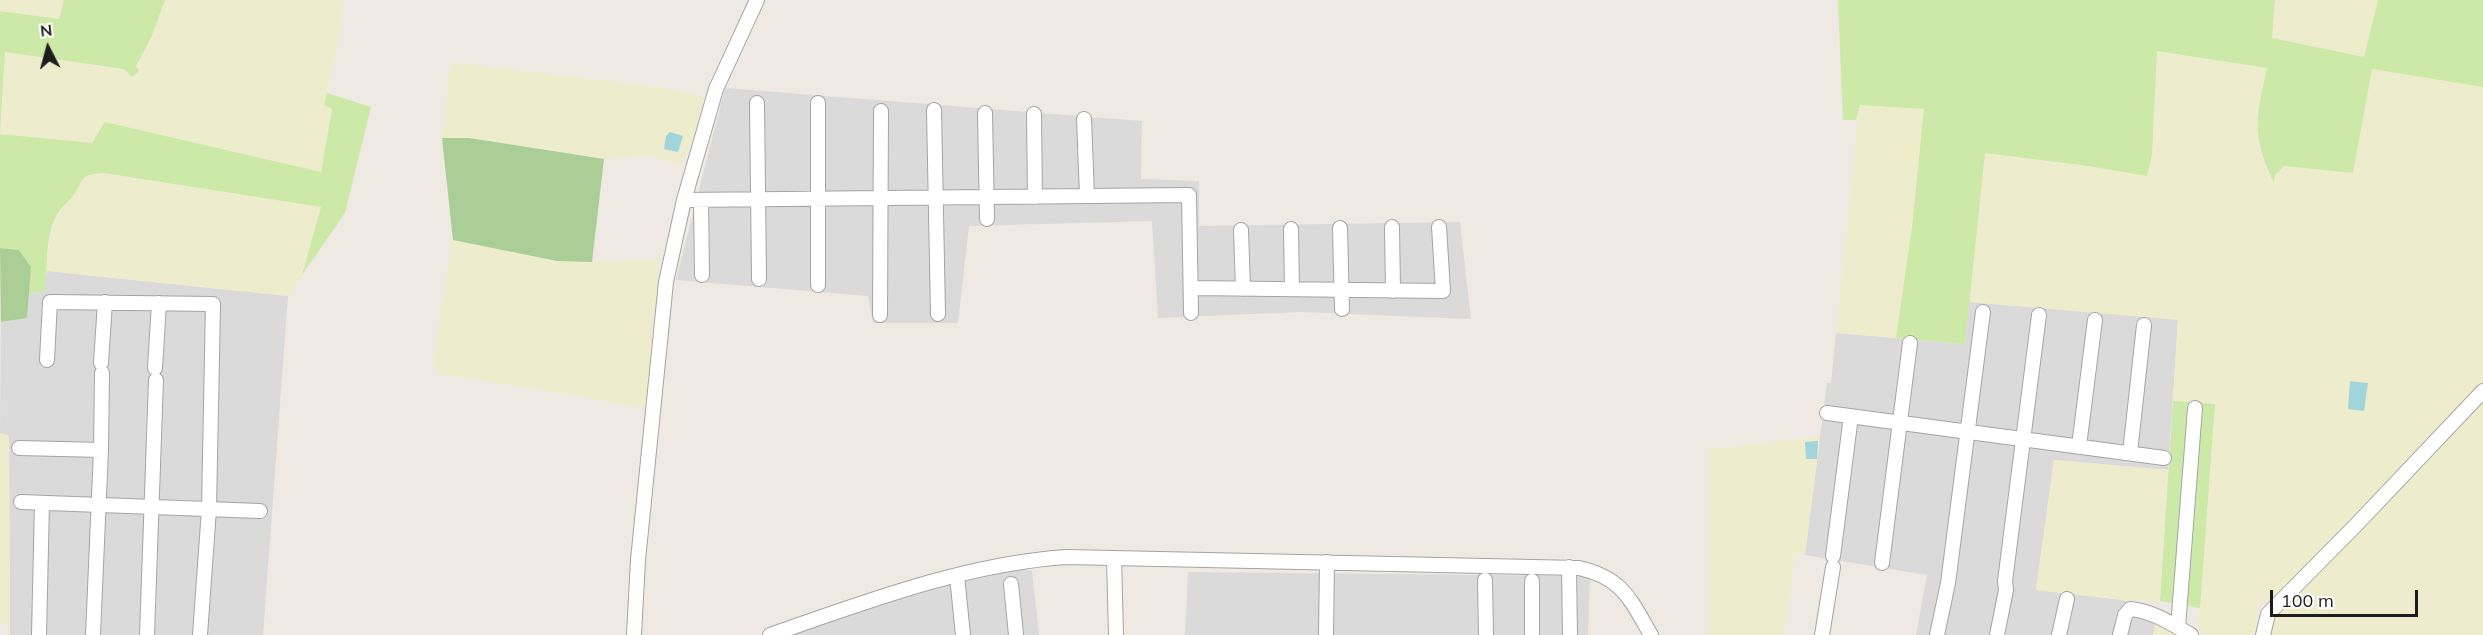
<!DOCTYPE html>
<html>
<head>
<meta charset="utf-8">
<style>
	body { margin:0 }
	#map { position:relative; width:2483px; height:635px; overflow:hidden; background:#eee9e2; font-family:Mulish,sans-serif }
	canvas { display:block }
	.north { position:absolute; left:18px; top:18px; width:60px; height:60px; -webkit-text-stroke:4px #fff; paint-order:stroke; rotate:354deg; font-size:16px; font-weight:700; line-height:24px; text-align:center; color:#1d1d1d }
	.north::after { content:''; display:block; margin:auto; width:21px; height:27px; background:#1d1d1d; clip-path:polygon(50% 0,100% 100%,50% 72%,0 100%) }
	.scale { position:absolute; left:2270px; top:590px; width:148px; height:27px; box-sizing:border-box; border:3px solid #1d1d1d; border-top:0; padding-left:8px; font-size:18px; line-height:21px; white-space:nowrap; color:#1d1d1d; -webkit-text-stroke:4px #fff; paint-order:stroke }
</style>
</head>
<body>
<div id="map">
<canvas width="2483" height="635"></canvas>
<div class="north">N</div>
<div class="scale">100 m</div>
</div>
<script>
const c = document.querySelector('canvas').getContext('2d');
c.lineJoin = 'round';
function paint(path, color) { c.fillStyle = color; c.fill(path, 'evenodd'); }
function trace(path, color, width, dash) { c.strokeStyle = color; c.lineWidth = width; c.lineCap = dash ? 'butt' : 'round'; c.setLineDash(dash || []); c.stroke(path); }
paint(new Path2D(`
	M725,88L1142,121L1141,179L1199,181V226L1460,222L1471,319L1302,312L1158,318L1152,221L969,226L958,323H873L868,296L676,280Z
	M47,271L288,296L263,635H10L9,436L0,433L1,322L27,318L28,293L44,292Z
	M1969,302L2178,319L2168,470L2054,460L2036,590L2123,600L2157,620L2153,635H1916L1927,575L1805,555L1827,383H1831L1836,333L1965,344Z
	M1022,569L1032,571L1039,635H785L840,616L950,585Z
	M1188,572L1590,576L1588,635H1185Z`), '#dbdada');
paint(new Path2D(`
	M0,0H64L60,19L0,11Z
	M165,0H343L342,24L324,105L332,109L321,172L105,122L92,143L0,134L5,52L124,69L132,76L151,38Z
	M2275,0H2378L2364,57L2272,38Z
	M2157,51L2267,67L2256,116L2260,155L2274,182L2275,175L2284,166L2353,173L2372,69L2483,87V635H2267V601L2258,605L2257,635H2208L2198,630L2215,404L2173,401L2178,320L1969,302L1985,153L2088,166L2147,176L2152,154Z
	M451,62L665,88L709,98L682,165L648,156L604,159L459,138L441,141Z
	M1859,105L1924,109L1912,227L1896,338L1836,333Z
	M104,173L321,207L302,276L288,296L47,271L46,260L54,223L60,210L72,198L82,178L90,174Z
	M453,240L580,262L659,259L654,337L647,406L641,405V408L561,393L437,374L438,368L433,367L441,305Z
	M0,433L9,436L10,623H0Z
	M1820,437L1805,555H1795L1784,635H1708V449Z
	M2054,460L2168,470L2160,601L2123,600L2036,590Z
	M2157,620L2182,635H2153Z`), '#ededcd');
paint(new Path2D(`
	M64,0H165L151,38L136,66L139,71L132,77L124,69L5,52L0,134L92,143L105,122L321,172L332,109L324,105L327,93L371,107L345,213L302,275L321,207L104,173C81,174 84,178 73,196C70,201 64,204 60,210C44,232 48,266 45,292L28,293L31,267L19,250L0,248V11L59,19Z
	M1838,0H2275L2272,38L2364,57L2378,0H2483V87L2372,69L2353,173L2284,166L2275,175L2274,183C2251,135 2256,118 2267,68L2157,51L2152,154L2147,176L2088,166L1985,153L1965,344L1896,338L1912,227L1924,109L1860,105L1856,120H1843Z
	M2173,401L2215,404L2200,608L2160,601Z`), '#cde9a8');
paint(new Path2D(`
	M442,138H469L604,159L592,262L557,261L453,240Z
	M0,248L19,250L31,267L27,318L1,322V333Z`), '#abce97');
paint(new Path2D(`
	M670,132L683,136L678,152L664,149L666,136Z
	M2350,381L2368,383L2364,411L2348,409Z
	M1818,441L1817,459H1806L1805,442Z`), '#a2d4dc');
const minor = new Path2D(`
	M757,103L759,279
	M934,110L938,314
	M985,113L987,219
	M1034,114L1035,197
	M1084,119L1087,196
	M684,200L1189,195L1191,313
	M701,200L702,275
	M1392,227L1393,291
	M1340,228L1342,309
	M1291,229L1292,289
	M1241,230L1243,289
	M818,285V103
	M1191,288L1443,291L1439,227
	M880,315L881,111
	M47,360L50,302L213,304L209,509L200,635
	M101,363L105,302
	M155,368L159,303
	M1827,413L2164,458
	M2079,446L2095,320
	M19,448L101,450
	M2130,453L2144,325
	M21,502L260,511
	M1833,556L1851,416
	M1114,558L1116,635
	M1882,563L1910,343
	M1569,567L1570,635
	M957,576L963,635
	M1485,580L1486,635
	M1011,584L1016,635
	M2178,627L2195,408
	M39,635L42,503
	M93,635L101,450L102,373
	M147,635L156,380
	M634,635L638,560L666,282L684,200L716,89L757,0
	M770,635C865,602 965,564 1066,557L1579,568C1623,578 1630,599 1651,635
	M1326,635L1327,562
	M1532,635V581
	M1822,635L1833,567
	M1937,635L1948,583L1983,312
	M1997,635L2006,590L2005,581L2039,315
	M2059,635L2067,599
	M2120,635L2125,615L2130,609C2153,611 2172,624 2191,635
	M2263,635L2268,614L2356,525L2483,391`);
trace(minor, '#a4a4a4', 16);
trace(minor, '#fff', 14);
</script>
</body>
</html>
